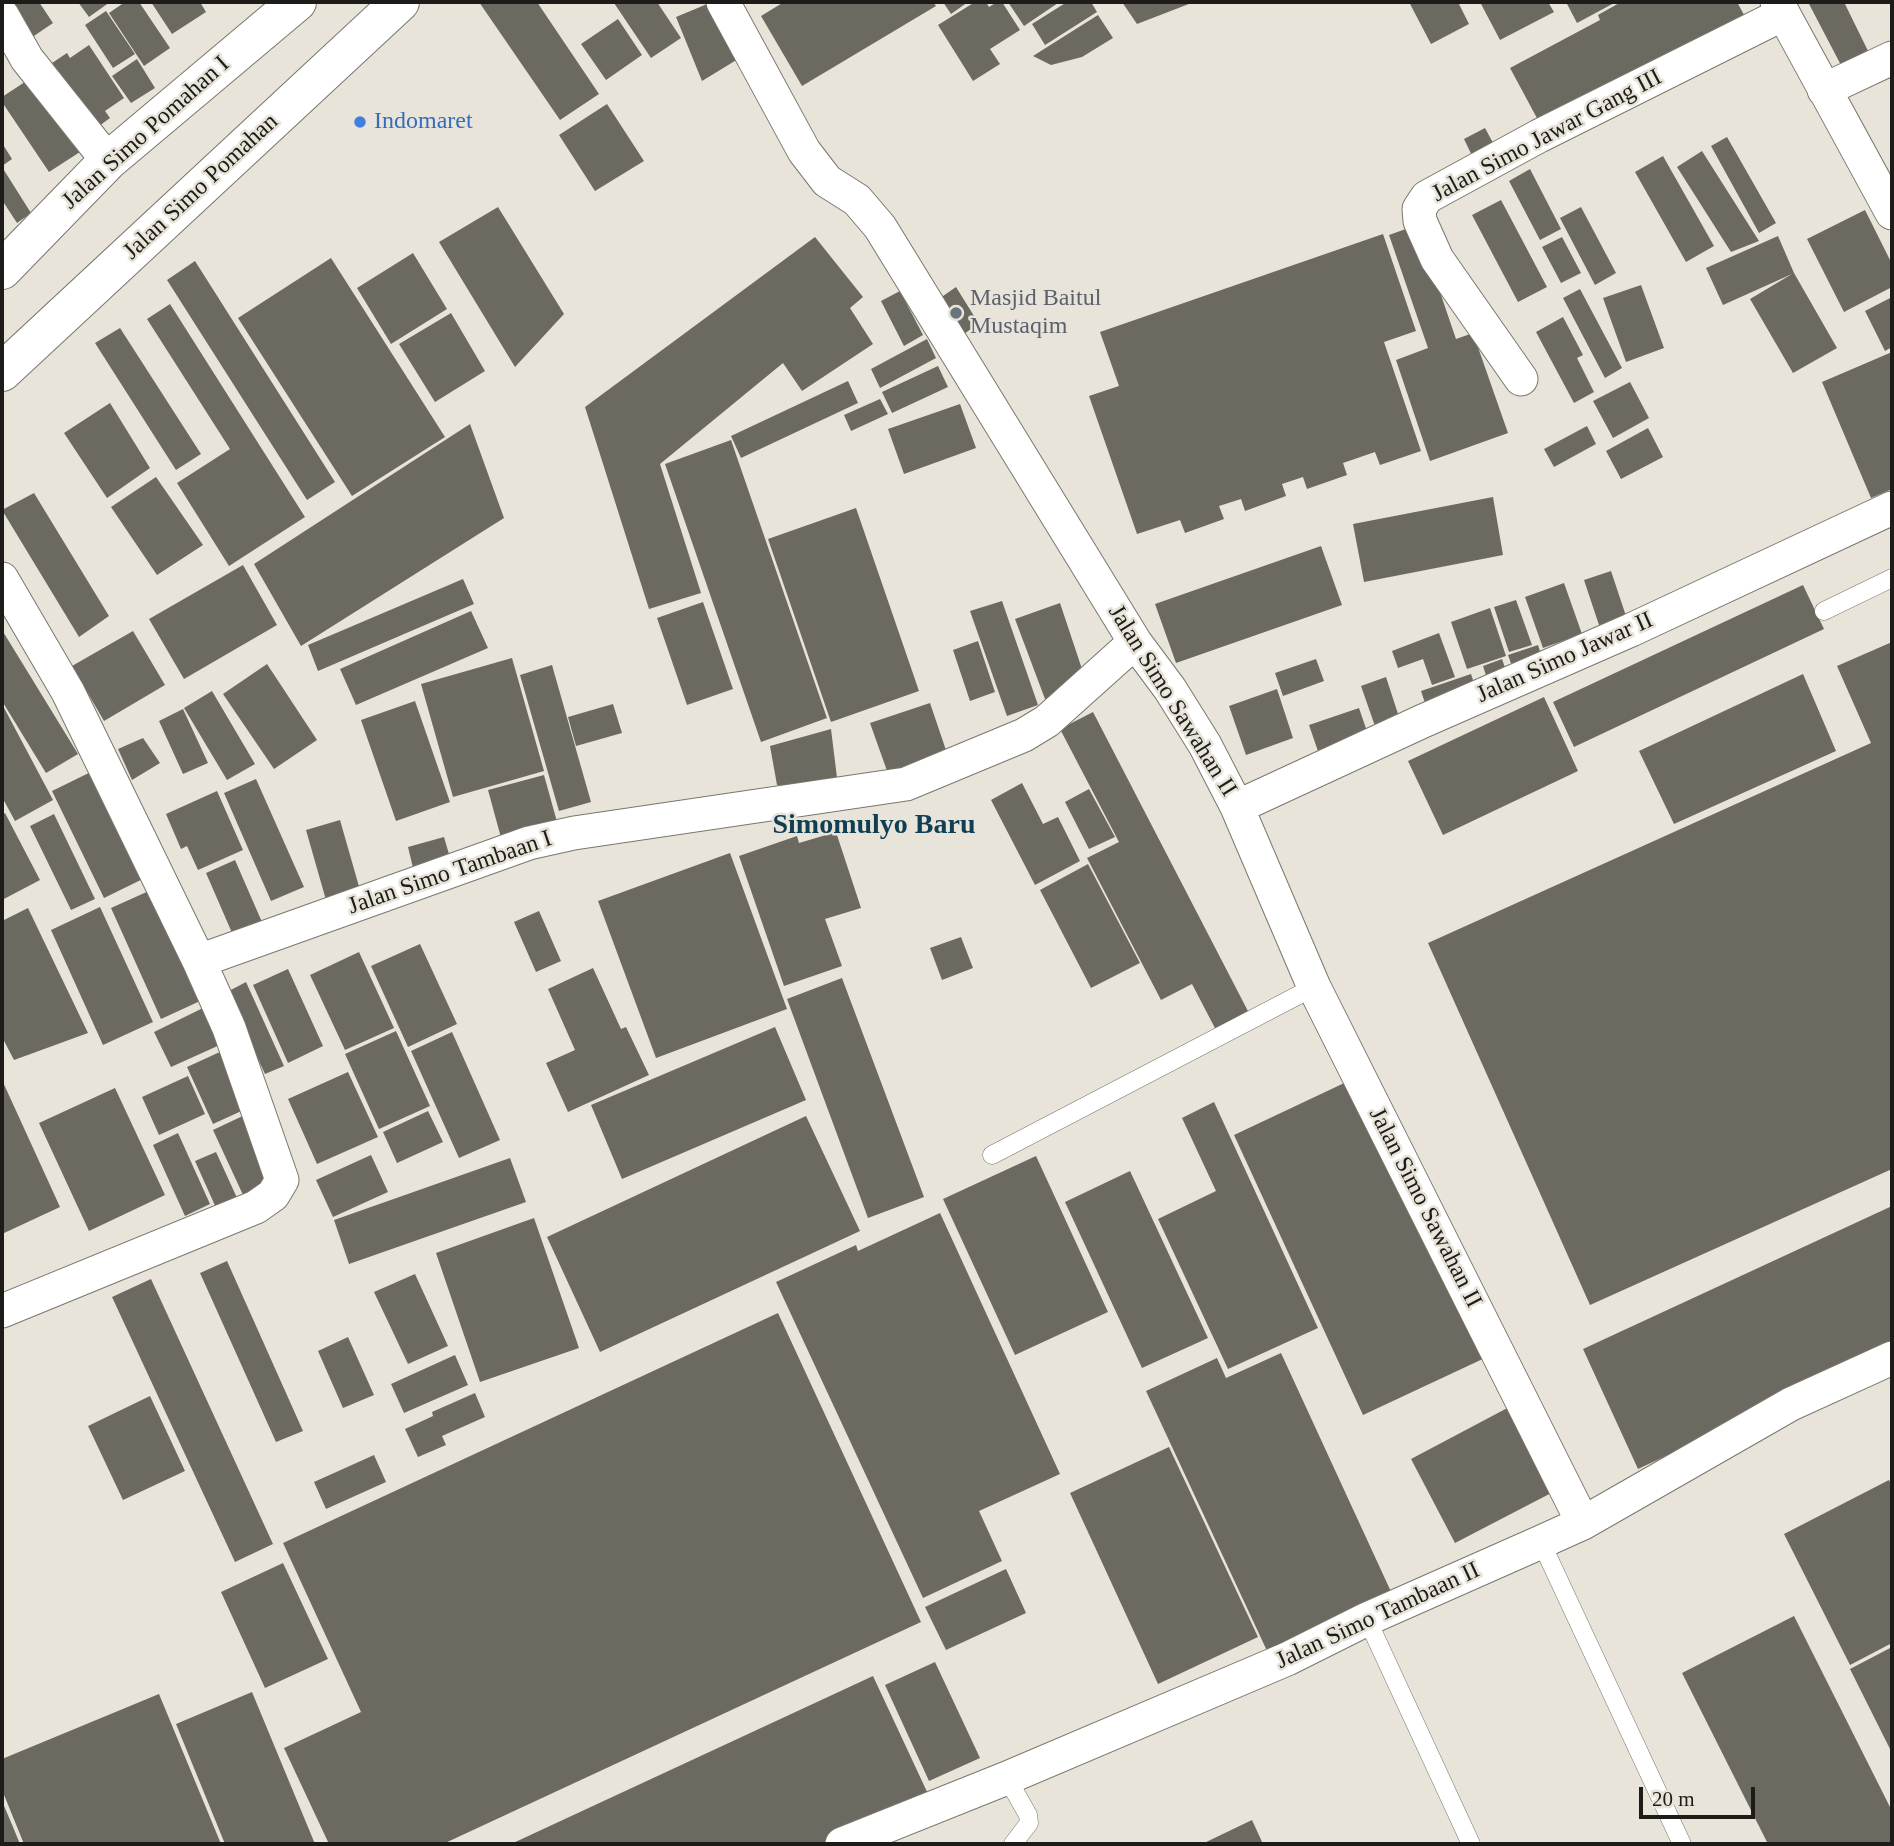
<!DOCTYPE html>
<html>
<head>
<meta charset="utf-8">
<style>
	body { margin:0 }
	#map { position:relative; width:1894px; height:1846px; overflow:hidden; background:#e8e4d9; font-family:Georgia,serif }
	canvas { display:block }
	.frame { position:absolute; inset:0; border:4px solid #1d1c18; pointer-events:none }
	.scale { position:absolute; left:1639px; top:1787px; width:116px; height:32px; box-sizing:border-box; border:4px solid #1d1c18; border-top:0; padding-left:9px; font-size:21px; line-height:24px; white-space:nowrap; color:#1d1c18; -webkit-text-stroke:5px #e8e4d9; paint-order:stroke }
</style>
</head>
<body>
<div id="map">
<canvas width="1894" height="1846"></canvas>
<div class="frame"></div>
<div class="scale">20 m</div>
</div>
<script>
const c = document.querySelector('canvas').getContext('2d');
c.lineJoin = 'round';
function paint(path, color) { c.fillStyle = color; c.fill(path, 'evenodd'); }
function trace(path, color, width, dash) { c.strokeStyle = color; c.lineWidth = width; c.lineCap = dash ? 'butt' : 'round'; c.setLineDash(dash || []); c.stroke(path); }
function write(font, color, halo, rows, align = 'center') {
  c.font = font + ' Georgia,serif'; c.lineWidth = 5; c.setLineDash([]); c.textBaseline = 'middle'; c.strokeStyle = halo; c.fillStyle = color; for (const [text, x, y, turn = 0] of rows) {
    c.save(); c.translate(x, y); c.rotate((+turn || 0) * Math.PI / 180); c.textAlign = isNaN(turn) ? turn : align; if (halo) c.strokeText(text, 0, 0); c.fillText(text, 0, 0); c.restore();
  }
}
paint(new Path2D(`
	M2,2H39L53,23L25,42Z
	M78,2H110L89,17Z
	M125,2H139L170,48L144,66L109,13Z
	M151,2H200L206,12L172,34Z
	M479,2H537L599,94L560,120Z
	M616,2H657L681,38L651,58L614,3Z
	M712,2L743,56L702,81L676,17Z
	M784,2H933L936,6L802,86L761,16Z
	M943,2H968L951,14Z
	M975,2H986L989,7L997,2H1002L1020,30L990,49L1000,64L973,81L938,25Z
	M1008,2H1057L1058,3L1024,26Z
	M1067,2H1091L1097,12L1045,45L1032,24Z
	M1122,2H1194L1137,24Z
	M1409,2H1458L1469,24L1431,44Z
	M1480,2H1548L1554,12L1500,40Z
	M1566,2H1616L1577,23Z
	M1621,2H1737L1749,24L1545,133L1510,68L1600,20L1598,15Z
	M1808,2H1844L1870,55L1843,69Z
	M106,11L135,54L113,68L85,25Z
	M1098,15L1113,38L1082,57L1051,65L1033,56Z
	M618,19L642,55L606,80L581,44Z
	M89,45L124,98L105,111L110,118L95,129L52,63L67,53L70,58Z
	M137,59L155,88L131,103L112,76Z
	M34,76L83,150L49,172L2,102V97Z
	M607,104L644,161L595,191L559,135Z
	M1485,128L1499,154L1477,166L1464,139Z
	M1727,137L1776,223L1759,233L1711,146Z
	M2,143L12,159L2,166Z
	M1702,151L1759,241L1731,252L1677,167Z
	M1663,156L1714,246L1686,262L1635,172Z
	M2,167L31,213L17,223L2,200Z
	M1530,169L1561,229L1540,240L1509,181Z
	M1501,200L1547,287L1518,302L1472,215Z
	M498,207L564,314L515,367L439,242Z
	M1581,207L1616,273L1595,285L1560,218Z
	M1865,210L1892,264V287L1844,312L1807,239Z
	M1417,225L1456,339L1473,333L1508,433L1430,461L1396,360L1428,348L1389,235Z
	M1383,234L1416,331L1384,342L1421,451L1380,465L1375,452L1343,463L1347,475L1307,489L1303,477L1282,484L1286,496L1245,511L1241,499L1219,506L1224,519L1185,533L1180,520L1137,534L1089,396L1119,386L1100,332Z
	M1778,236L1794,273L1837,348L1793,373L1750,299L1792,274L1723,305L1706,268Z
	M815,237L863,297L850,308L873,344L802,391L783,363L660,464L701,593L649,609L585,407Z
	M1562,237L1581,273L1561,283L1542,247Z
	M413,253L447,309L391,344L357,288Z
	M331,258L445,437L352,496L238,318Z
	M195,261L335,482L307,500L167,280Z
	M1641,285L1664,348L1626,362L1603,298Z
	M956,287L979,324L956,339L933,303Z
	M1580,289L1622,368L1605,378L1563,298Z
	M900,291L923,335L904,346L881,301Z
	M1892,297V347L1885,351L1865,311Z
	M170,304L305,517L229,566L177,483L230,449L147,319Z
	M451,313L485,371L435,402L399,344Z
	M1563,317L1583,355L1577,358L1594,392L1574,403L1536,332Z
	M120,328L201,454L176,470L95,343Z
	M927,339L936,358L880,388L871,369Z
	M1892,352V489L1871,498L1822,382Z
	M938,366L948,387L892,413L882,392Z
	M848,381L858,403L741,458L731,436Z
	M1630,382L1649,418L1613,438L1593,401Z
	M880,399L888,414L851,431L844,415Z
	M110,403L150,468L107,498L64,433Z
	M960,404L976,448L904,474L888,429Z
	M470,424L504,518L301,646L254,564Z
	M1587,426L1596,444L1554,467L1544,449Z
	M1648,428L1663,457L1621,479L1606,451Z
	M731,440L827,718L761,742L665,464Z
	M156,477L203,545L157,575L111,507Z
	M34,493L109,616L79,637L2,510Z
	M1493,497L1503,555L1364,582L1353,524Z
	M856,508L919,691L831,722L768,539Z
	M1321,546L1342,605L1176,663L1155,604Z
	M243,565L277,625L184,679L149,619Z
	M1611,571L1629,625L1602,634L1584,580Z
	M463,579L474,604L318,671L308,645Z
	M1564,583L1582,634L1543,648L1525,597Z
	M1803,585L1824,629L1574,747L1553,702Z
	M1516,600L1532,645L1509,652L1494,607Z
	M1002,601L1038,705L1007,716L970,611Z
	M703,602L733,689L687,705L657,618Z
	M1060,603L1087,684L1045,699L1015,619Z
	M1490,608L1506,656L1467,669L1451,622Z
	M471,611L488,648L356,705L340,669Z
	M2,630L78,754L46,773L2,701Z
	M133,631L165,685L104,721L72,666Z
	M1439,633L1455,677L1432,685L1423,659L1398,668L1392,651Z
	M978,641L995,692L970,701L953,650Z
	M1892,642V1169L1590,1305L1428,943L1871,743L1837,666Z
	M1538,645L1545,667L1516,677L1508,655Z
	M512,658L544,771L453,797L421,684Z
	M1316,659L1324,681L1283,696L1275,673Z
	M1502,659L1510,682L1490,688L1483,666Z
	M267,664L317,740L274,769L223,694Z
	M552,665L591,802L559,811L520,675Z
	M1471,674L1478,695L1428,712L1421,691Z
	M1803,674L1836,751L1674,824L1639,751Z
	M1386,677L1400,720L1376,729L1361,686Z
	M1277,689L1293,738L1246,755L1229,706Z
	M212,691L255,764L227,780L184,708Z
	M1544,697L1578,771L1443,835L1408,761Z
	M415,701L450,802L396,821L361,720Z
	M930,703L950,762L891,782L870,723Z
	M2,704L53,800L15,821L2,797Z
	M613,704L622,733L576,746L568,717Z
	M1359,708L1371,743L1321,760L1309,725Z
	M183,709L208,763L183,774L159,721Z
	M1093,712L1250,1015L1217,1032L1192,984L1161,1000L1087,858L1119,842L1060,729Z
	M831,729L838,786L777,785L770,746Z
	M143,738L160,763L132,780L118,749Z
	M101,767L153,874L104,898L52,791Z
	M544,775L559,829L503,845L488,790Z
	M256,779L304,887L271,901L224,793Z
	M1022,783L1043,824L1058,817L1080,861L1035,885L991,800Z
	M1089,789L1115,837L1089,849L1065,802Z
	M217,791L243,850L198,870L187,846L181,849L166,814Z
	M5,813L40,880L2,900V815Z
	M54,814L95,899L71,910L30,826Z
	M340,820L360,890L326,900L306,830Z
	M836,832L861,908L825,919L842,966L784,986L739,856L797,836L799,843Z
	M444,837L451,861L414,872L408,847Z
	M730,853L787,1009L656,1058L598,901Z
	M235,860L265,929L236,942L206,873Z
	M1088,864L1140,963L1091,988L1040,890Z
	M160,886L211,996L161,1019L111,908Z
	M100,907L153,1022L103,1045L51,930Z
	M28,908L88,1033L14,1060L2,1037V921Z
	M539,911L561,961L536,972L514,922Z
	M961,937L973,968L942,980L930,948Z
	M420,944L457,1024L408,1047L371,966Z
	M359,952L394,1028L345,1050L310,975Z
	M593,968L621,1029L626,1027L649,1075L568,1112L546,1063L575,1050L548,989Z
	M288,969L323,1046L288,1063L253,985Z
	M842,978L924,1197L868,1218L787,999Z
	M246,982L284,1066L265,1074L227,992Z
	M205,1007L222,1044L171,1067L154,1032Z
	M775,1027L806,1100L622,1179L591,1105Z
	M396,1031L430,1106L379,1129L345,1054Z
	M452,1032L500,1140L459,1158L411,1051Z
	M222,1051L248,1108L213,1124L187,1067Z
	M348,1072L378,1137L317,1164L288,1099Z
	M188,1076L205,1114L159,1135L142,1097Z
	M1357,1077L1487,1357L1363,1415L1234,1135Z
	M2,1080L60,1207L2,1234Z
	M115,1088L165,1195L89,1231L39,1123Z
	M1214,1102L1318,1328L1228,1369L1158,1219L1216,1191L1182,1118Z
	M428,1111L443,1142L397,1163L383,1132Z
	M249,1113L280,1180L244,1197L213,1130Z
	M806,1116L860,1231L600,1352L547,1237Z
	M178,1133L210,1204L185,1216L153,1145Z
	M216,1152L238,1200L217,1210L195,1161Z
	M371,1155L388,1192L333,1217L316,1180Z
	M1036,1156L1108,1312L1015,1355L943,1199Z
	M510,1158L526,1202L349,1264L334,1220Z
	M1130,1171L1208,1338L1142,1368L1065,1202Z
	M1892,1206V1350L1638,1469L1583,1349Z
	M940,1213L1060,1474L979,1511L1002,1561L923,1598L776,1282L856,1245L858,1251Z
	M534,1218L579,1348L480,1382L436,1253Z
	M227,1261L303,1431L276,1442L200,1273Z
	M415,1274L448,1346L408,1364L374,1292Z
	M151,1279L273,1544L235,1562L112,1297Z
	M778,1313L921,1622L443,1844H329L284,1748L361,1712L283,1543Z
	M348,1337L374,1395L343,1408L318,1351Z
	M1281,1353L1393,1596L1268,1653L1146,1391L1217,1358L1226,1378Z
	M455,1355L468,1385L404,1413L391,1384Z
	M475,1393L485,1417L442,1436L446,1445L418,1457L405,1429L433,1416L432,1412Z
	M150,1396L185,1471L123,1500L88,1426Z
	M1513,1405L1557,1490L1455,1543L1411,1459Z
	M1169,1447L1258,1637L1158,1684L1070,1493Z
	M374,1455L386,1482L326,1509L314,1482Z
	M1889,1480L1892,1486V1643L1850,1665L1784,1534Z
	M283,1563L328,1659L265,1688L221,1592Z
	M1006,1569L1026,1613L946,1650L925,1607Z
	M1794,1616L1892,1811V1844H1768L1682,1673Z
	M1892,1647V1753L1850,1669Z
	M935,1662L980,1758L929,1781L885,1685Z
	M873,1676L929,1796L825,1844H511Z
	M252,1692L315,1844H225L176,1724Z
	M159,1694L221,1844H24L2,1790V1759Z
	M2,1801L13,1827L20,1844H2Z
	M1252,1820L1263,1844H1202Z`), '#6c6960');
const service = new Path2D(`
	M1824,611L1892,578
	M992,1155L1314,987
	M1541,1542L1682,1844
	M1367,1619L1471,1844
	M1007,1778L1028,1815L1029,1823L1013,1844`);
const minor = new Path2D(`
	M723,2L804,151L827,181L857,200L880,227L1135,642L1170,689L1205,745L1237,807L1314,987L1583,1523
	M1777,2L1892,213
	M2,15L27,59L108,161
	M1824,90L1892,58
	M1521,379L1437,259L1420,221L1419,209L1427,197L1539,136L1783,14
	M2,579L68,692L199,961L529,843L574,833L906,784L1024,735L1047,721L1135,642
	M1237,807L1423,721L1631,630L1892,508
	M2,1311L256,1207L273,1195L282,1180L229,1028L199,961
	M842,1844L1007,1778L1287,1659L1367,1619L1541,1542L1583,1523L1791,1404L1892,1358`);
const secondary = new Path2D(`
	M2,270L108,161L297,2
	M2,372L400,2`);
trace(service, '#7a776d', 19);
trace(minor, '#7a776d', 35);
trace(secondary, '#7a776d', 40);
trace(service, '#fff', 18);
trace(minor, '#fff', 33);
trace(secondary, '#fff', 38);
for (const [x, y, r, color] of [
	[360,122,7,"#3f7fe0"],
	[956,313,7,"#6b7280"]
]) { const dot = new Path2D(); dot.arc(x, y, r, 0, 2 * Math.PI); c.fillStyle = color; c.fill(dot); trace(dot, '#e8e4d9', 2.5); }
write('24px', '#366cbe', '#e8e4d9', [
	["Indomaret",374,122]
], 'left');
write('24px', '#1d1c18', '#e8e4d9', [
	["Jalan Simo Pomahan I",146,133,-42],
	["Jalan Simo Jawar Gang III",1547,136,-28],
	["Jalan Simo Pomahan",201,187,-43],
	["Jalan Simo Jawar II",1565,658,-24],
	["Jalan Simo Sawahan II",1172,701,58],
	["Jalan Simo Tambaan I",450,873,-19],
	["Jalan Simo Sawahan II",1425,1208,63],
	["Jalan Simo Tambaan II",1378,1616,-25]
]);
write('24px', '#5b616d', '#e8e4d9', [
	["Masjid Baitul",970,299],
	["Mustaqim",970,327]
], 'left');
write('bold 28px', '#103f53', '#e8e4d9', [
	["Simomulyo Baru",874,826]
]);
</script>
</body>
</html>
